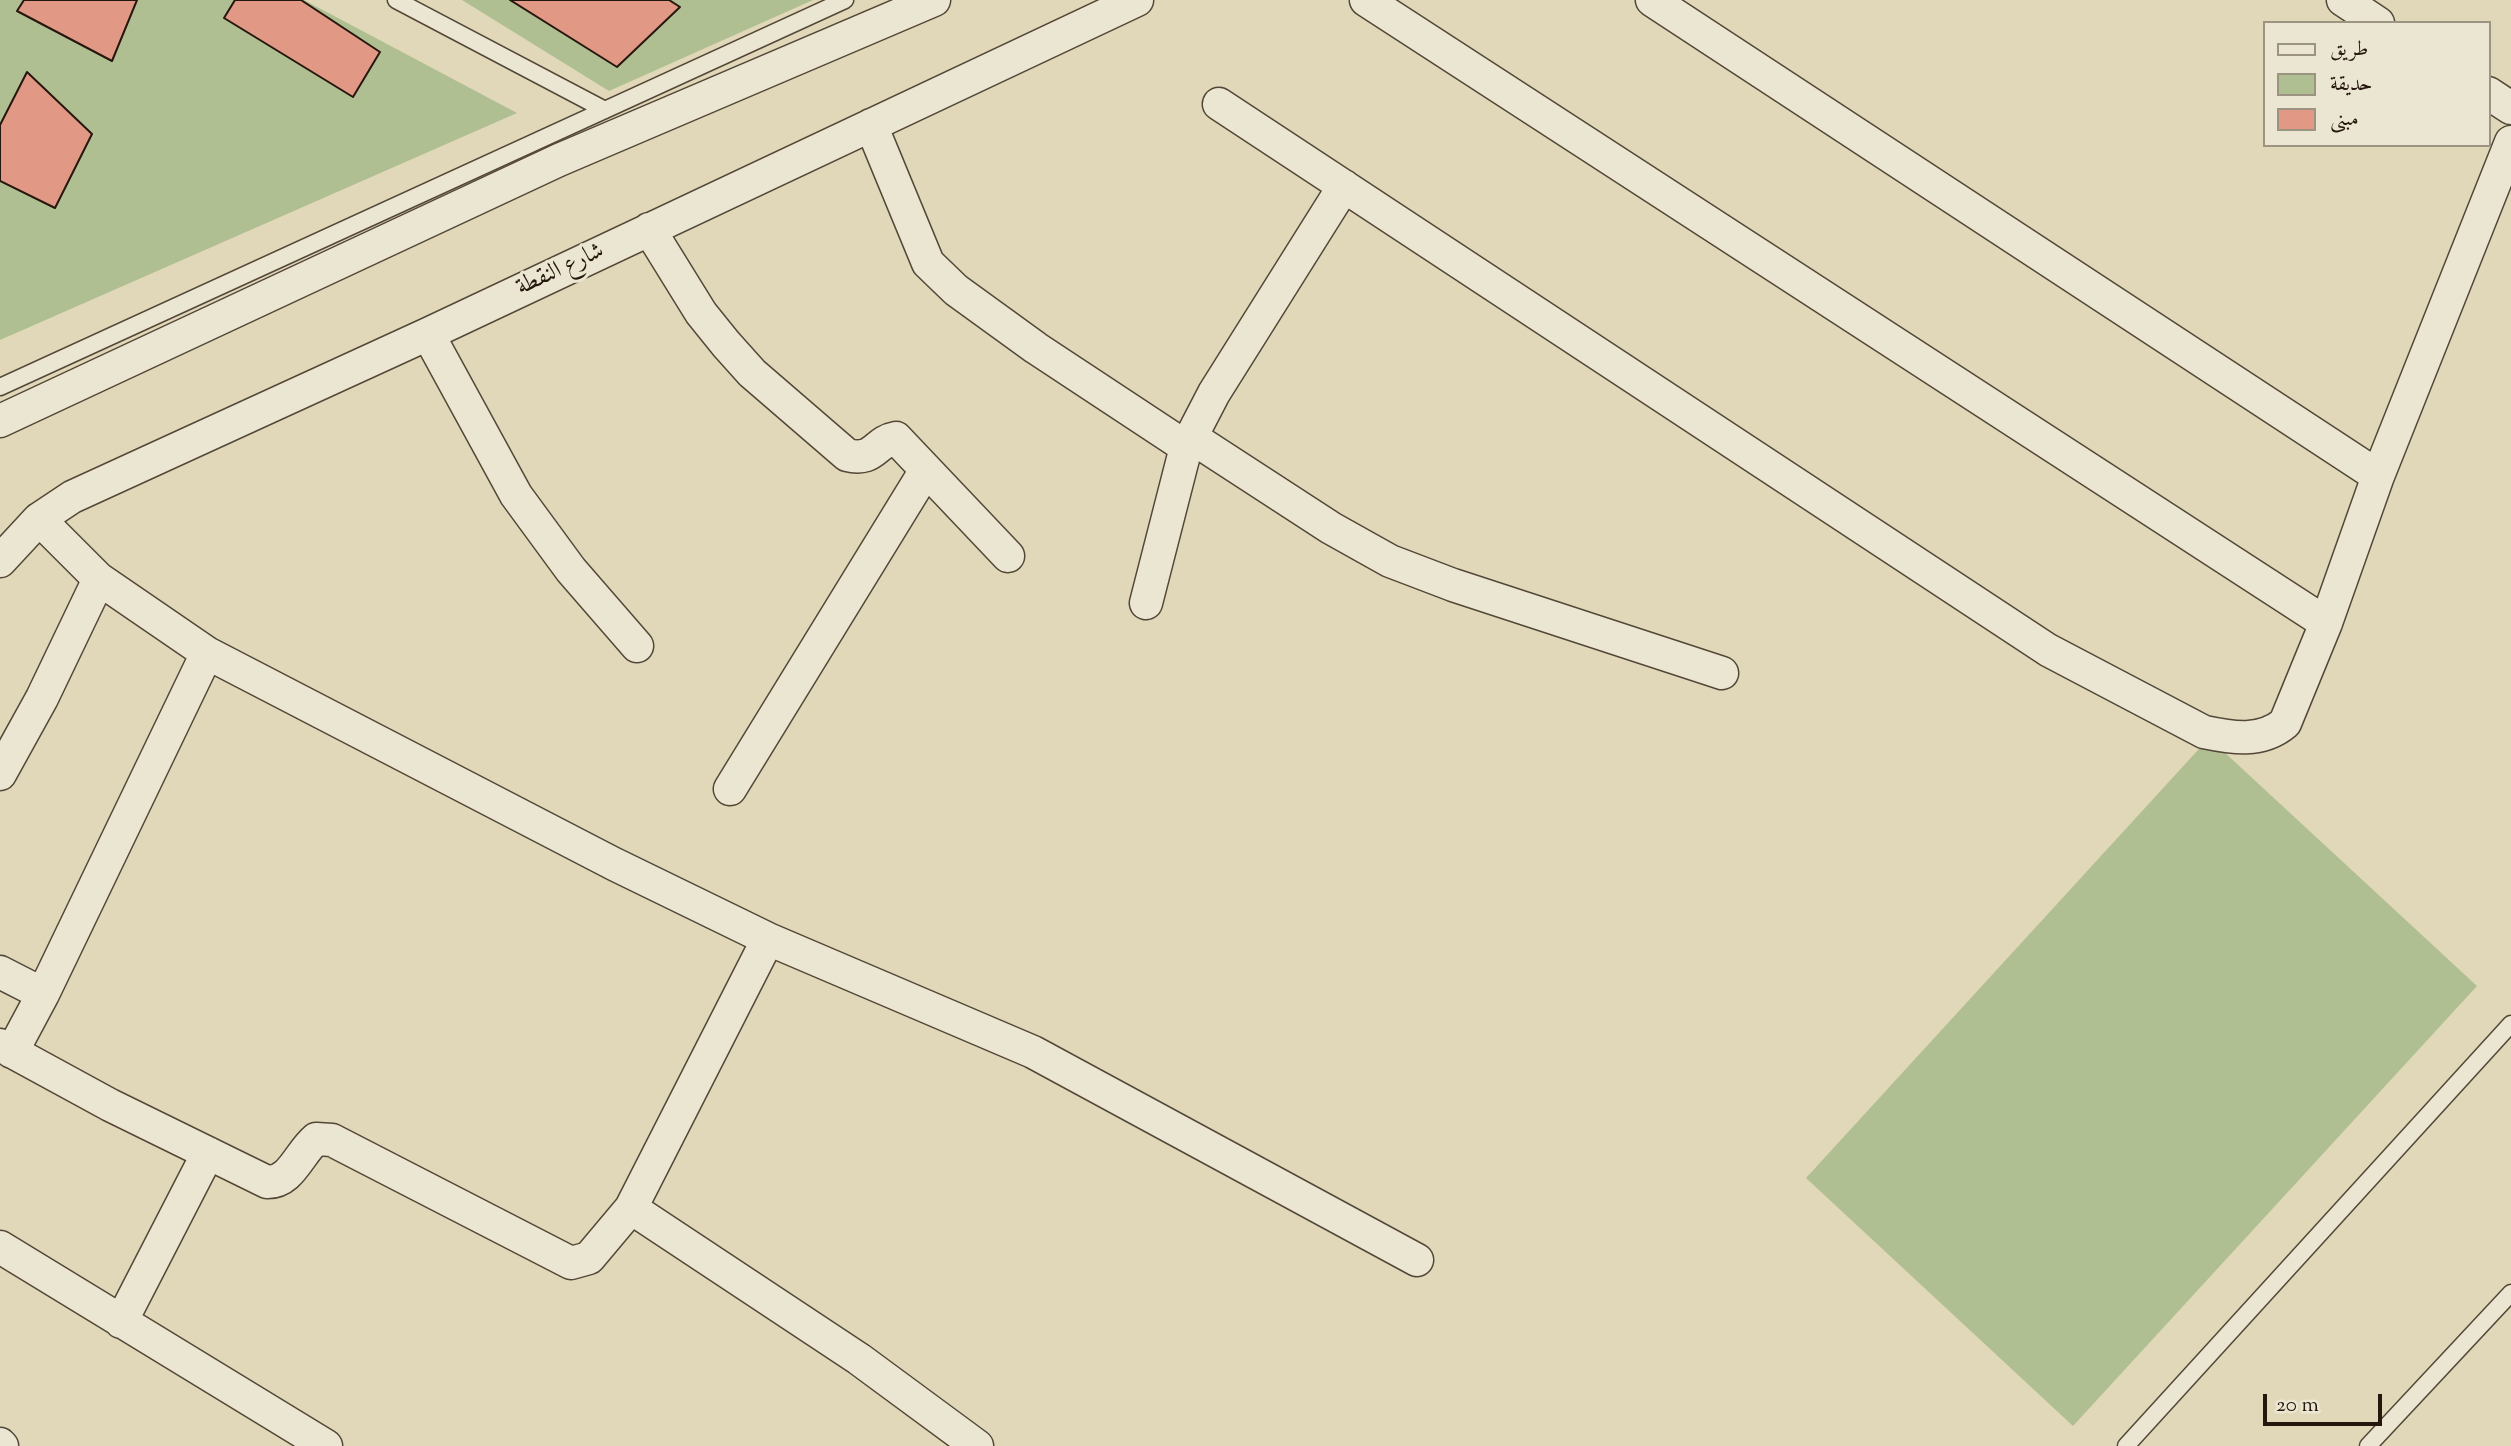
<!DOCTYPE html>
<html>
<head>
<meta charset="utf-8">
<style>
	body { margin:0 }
	#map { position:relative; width:2511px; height:1446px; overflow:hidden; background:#e0d8b8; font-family:"Sorts Mill Goudy",Amiri,serif }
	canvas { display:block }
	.legend { position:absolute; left:2263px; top:21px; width:228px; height:126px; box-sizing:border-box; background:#ebe6d1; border:2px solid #9c9383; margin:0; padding:9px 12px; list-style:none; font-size:21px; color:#26170e }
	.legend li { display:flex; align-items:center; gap:14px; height:35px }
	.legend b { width:35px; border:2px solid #9c9383 }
	.scale { position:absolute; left:2263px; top:1394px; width:119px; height:32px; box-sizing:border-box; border:4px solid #26170e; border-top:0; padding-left:9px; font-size:21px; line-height:24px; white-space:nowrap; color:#26170e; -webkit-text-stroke:5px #ebe6d1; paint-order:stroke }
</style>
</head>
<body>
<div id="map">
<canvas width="2511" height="1446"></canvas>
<ul class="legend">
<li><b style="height:9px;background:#ebe6d1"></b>طريق</li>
<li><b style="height:19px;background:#b0bf91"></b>حديقة</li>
<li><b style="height:19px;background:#e19885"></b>مبنى</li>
</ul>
<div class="scale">20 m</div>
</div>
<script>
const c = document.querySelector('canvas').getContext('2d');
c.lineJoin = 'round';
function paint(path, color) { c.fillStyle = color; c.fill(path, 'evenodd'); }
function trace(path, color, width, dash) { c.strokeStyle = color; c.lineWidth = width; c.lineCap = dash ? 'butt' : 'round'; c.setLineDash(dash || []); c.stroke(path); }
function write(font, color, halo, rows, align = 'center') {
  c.font = font + ' "Sorts Mill Goudy",Amiri,serif'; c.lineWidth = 6; c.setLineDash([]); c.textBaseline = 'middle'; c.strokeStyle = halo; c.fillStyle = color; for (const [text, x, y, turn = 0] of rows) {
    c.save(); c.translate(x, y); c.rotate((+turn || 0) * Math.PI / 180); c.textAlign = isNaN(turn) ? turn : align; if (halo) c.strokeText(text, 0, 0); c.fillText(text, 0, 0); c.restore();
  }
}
paint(new Path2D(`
	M0,0H304L517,113L0,340Z
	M462,0H813L609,91Z
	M2209,738L2477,986L2073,1426L1806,1178Z`), '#b0bf91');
const building = new Path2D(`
	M24,0H137L112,61L17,11Z
	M235,0H301L380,52L353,97L224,18Z
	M510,0H669L680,7L617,67Z
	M27,72L92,134L55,208L0,181V125Z`);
paint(building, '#e19885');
trace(building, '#26170e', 2);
const service = new Path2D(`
	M396,0L605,110
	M0,387L845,0
	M2126,1446L2511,1024
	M2368,1446L2511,1293`);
const minor = new Path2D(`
	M1366,0L2326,623
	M1652,0L2378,476
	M2343,0L2378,23
	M2488,93L2511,108
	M1219,104L2048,650L2204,732C2233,738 2261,743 2285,723L2326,623L2378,476L2511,142
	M871,125L928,263L956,290L1036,348L1186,447
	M649,229L701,313L726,344L752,373L847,455C875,462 874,442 896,438L1008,556
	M428,334L516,495L571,570L637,646
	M0,421L559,160L934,0
	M1191,437L1331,528L1390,561L1453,585L1722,673
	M39,519L99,579L207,653L614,864L768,939L1033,1052L1417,1260
	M0,561L39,519L72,497L428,334L1137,0
	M1146,603L1186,447L1214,393L1344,186
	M0,774L42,698L99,579
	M730,789L926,470
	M0,972L43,994
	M0,1045L110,1105L267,1182C291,1183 299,1153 316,1139L332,1140L571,1263L589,1258L631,1208L768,939
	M12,1052L43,994L207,653
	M631,1208L859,1359L977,1446
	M0,1247L326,1446
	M121,1322L208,1153
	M0,1444L2,1446`);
trace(service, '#544738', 19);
trace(minor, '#544738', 35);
trace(service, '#ebe6d1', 16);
trace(minor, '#ebe6d1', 32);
write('24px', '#26170e', '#ebe6d1', [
	["شارع النقطة",561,271,-25]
]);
</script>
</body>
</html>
